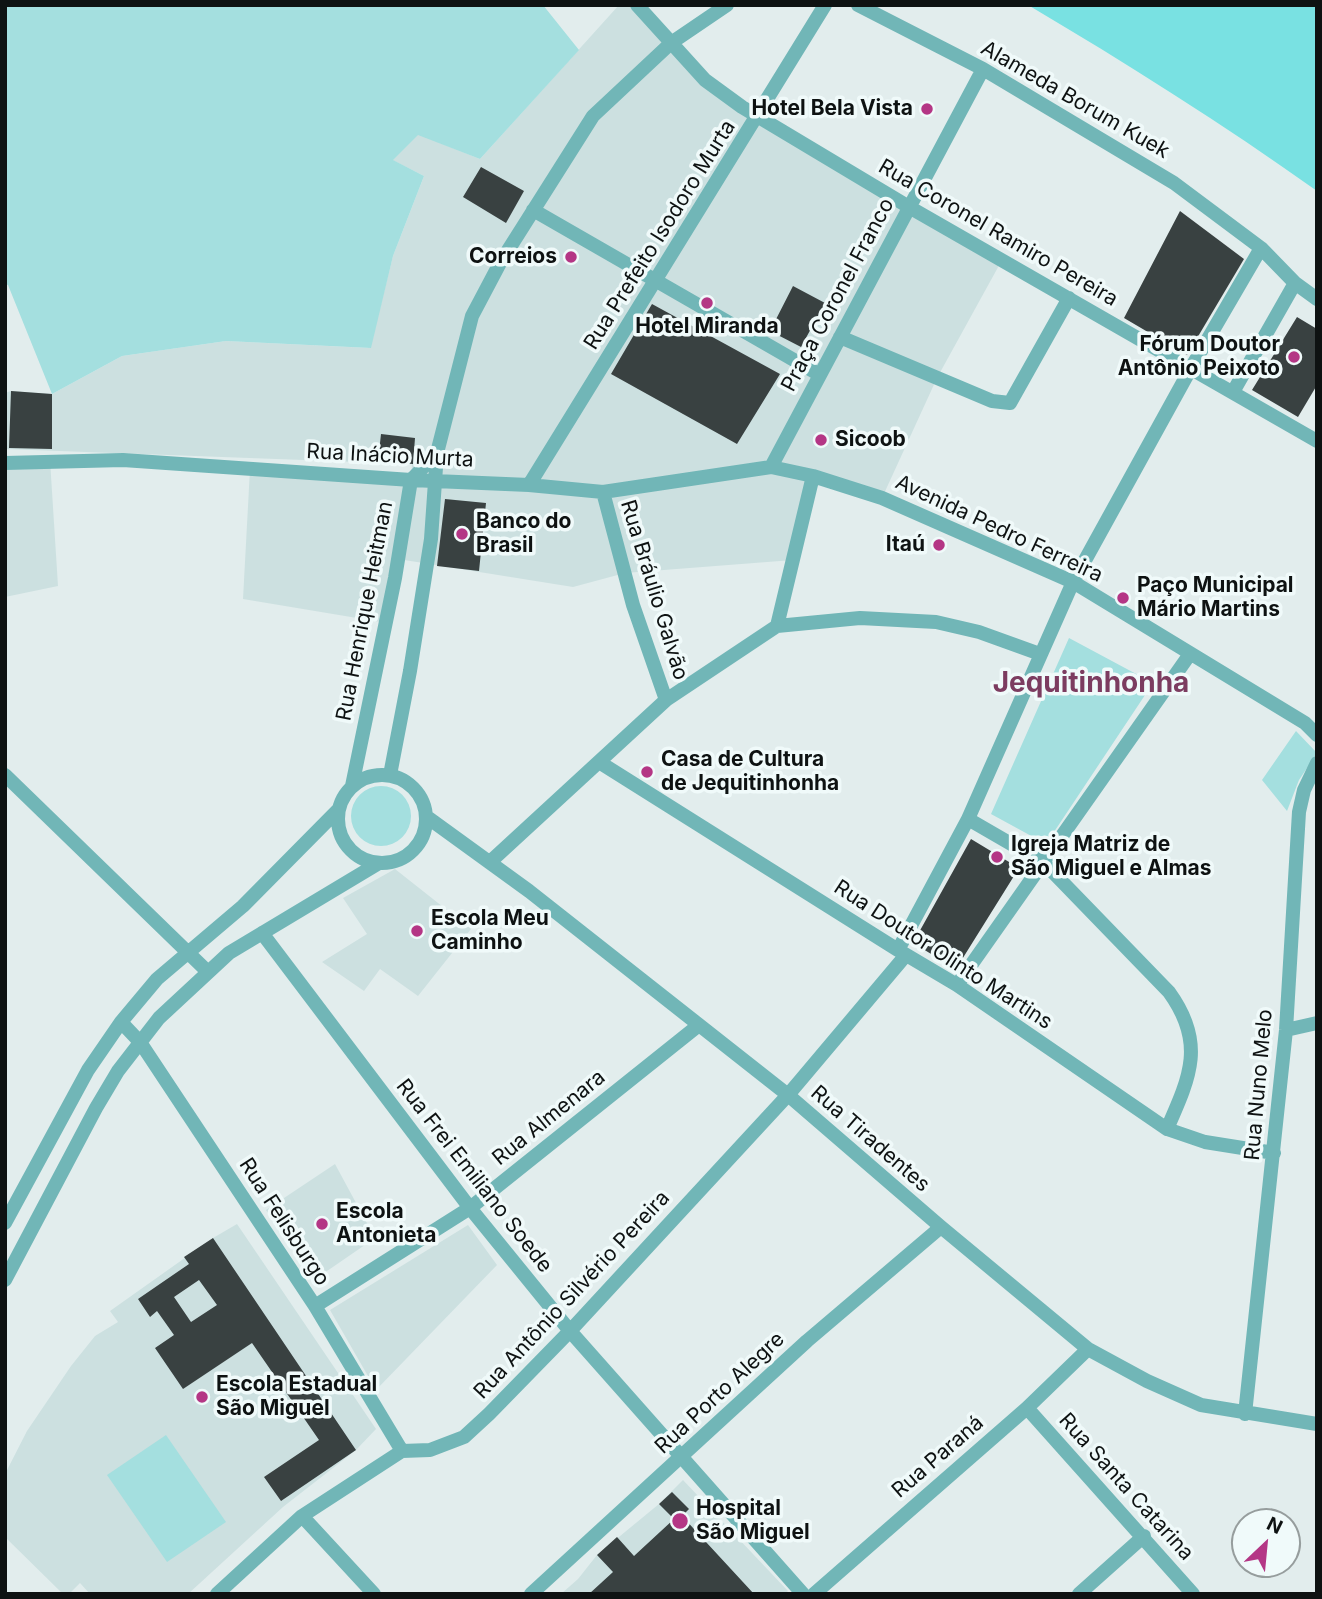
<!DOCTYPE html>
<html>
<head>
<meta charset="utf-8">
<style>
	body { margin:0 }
	#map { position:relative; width:1322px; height:1599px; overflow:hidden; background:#e2eded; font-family:Inter,sans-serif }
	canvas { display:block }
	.frame { position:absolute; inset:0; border:7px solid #0e1212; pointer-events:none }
	.north { position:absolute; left:1231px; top:1508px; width:70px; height:70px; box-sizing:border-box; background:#f0fafa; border:2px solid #969d9d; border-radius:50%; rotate:26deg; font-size:19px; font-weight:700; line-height:28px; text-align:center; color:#0e1212 }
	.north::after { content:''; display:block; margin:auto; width:24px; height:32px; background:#b43685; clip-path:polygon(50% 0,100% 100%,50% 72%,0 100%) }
</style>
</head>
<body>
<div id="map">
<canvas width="1322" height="1599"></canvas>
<div class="frame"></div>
<div class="north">N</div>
</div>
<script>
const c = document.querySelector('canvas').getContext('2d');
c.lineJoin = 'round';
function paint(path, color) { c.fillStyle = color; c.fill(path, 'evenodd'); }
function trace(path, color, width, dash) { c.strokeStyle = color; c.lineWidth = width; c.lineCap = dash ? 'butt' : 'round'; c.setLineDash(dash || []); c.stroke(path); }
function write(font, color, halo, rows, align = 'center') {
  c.font = font + ' Inter,sans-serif'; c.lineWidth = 7; c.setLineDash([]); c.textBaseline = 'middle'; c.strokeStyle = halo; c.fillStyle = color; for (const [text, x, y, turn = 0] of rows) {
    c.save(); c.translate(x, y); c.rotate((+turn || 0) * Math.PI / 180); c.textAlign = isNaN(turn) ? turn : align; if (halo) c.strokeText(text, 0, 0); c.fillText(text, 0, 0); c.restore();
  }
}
paint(new Path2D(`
	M619,5H637L705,80L1002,260L937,378L882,498L814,476L793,560L625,573L573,587L398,559L381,622L243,599L250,469L411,479L412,464L5,449V393L11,391L52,394L122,356L226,341L370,348L393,256L424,176L392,160L418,134L480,159Z
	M50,460L58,586L5,597V464Z
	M395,869L471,929L418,996L380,969L364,991L322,962L367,934L343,898Z
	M335,1164L375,1238L314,1280L266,1210Z
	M237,1224L376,1429L356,1450L283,1507L188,1594H90L80,1583L69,1594H63L5,1537V1474L27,1431L71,1366L95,1336L118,1322L110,1311L213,1238Z
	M468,1225L497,1265L376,1390L330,1310Z
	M683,1480L788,1591L785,1594H561L578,1579L597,1555L659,1504Z`), '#cce0e0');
paint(new Path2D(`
	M5,5H543L579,50L480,159L418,135L393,160L424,176L393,256L371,348L226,341L122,356L52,394L8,285L5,284Z
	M1069,638L1153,683L1046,844L991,814Z
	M1296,731L1317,753L1299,780L1287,811L1262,780Z
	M351 816a30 30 0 1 1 60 0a30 30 0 1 1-60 0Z
	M166,1435L226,1522L167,1562L107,1475Z`), '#a4dfdf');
paint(new Path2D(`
	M1028,5H1317V191C1223,124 1126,63 1028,5Z`), '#79e1e2');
paint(new Path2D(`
	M481,167L524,191L506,223L463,197Z
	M1180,211L1244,259L1187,355L1124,318Z
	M793,286L825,303L801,347L770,331Z
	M652,304L780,374L737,444L611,374Z
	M1297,317L1317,329V385L1298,417L1252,390Z
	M11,391L52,394V449L9,448Z
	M381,434L415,438L413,464L378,461Z
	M445,499L486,503L479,571L437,566Z
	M971,839L1019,868L956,969L913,943Z
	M213,1238L356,1450L281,1501L264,1477L319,1440L252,1343L183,1389L155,1348L174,1335L157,1311L150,1317L138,1299L189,1264L184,1257ZM199,1280L217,1305L191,1322L174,1297Z
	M672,1492L689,1509L682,1516L754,1594H589L613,1572L597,1555L617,1537L634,1556L674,1519L659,1504Z`), '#394141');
trace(new Path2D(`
	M637,5L705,80L742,107L909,207L1317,441
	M858,5L983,69L1174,183L1261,248L1295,283L1317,299
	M533,210L820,375
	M840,337L992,401L1010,403L1069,298
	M1233,392L1295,283
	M5,463L123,460L411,480L529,485L603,492L771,467L813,476L882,498L1073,582L1305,723L1317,735
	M771,467L983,69
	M529,485L825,5
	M603,492L633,605L666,700
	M777,626L813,476
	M599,762L898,950L957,985L1167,1129L1205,1142L1274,1153
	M338 819a44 44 0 1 1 88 0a44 44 0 1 1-88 0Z
	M5,775L208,972
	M390,775L410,671L431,539L437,453L472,316L500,263L593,116L671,43L727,5
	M352,786L395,578L411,480L437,453
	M427,817L529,891L788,1095L941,1227L1088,1349L1147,1381L1201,1405L1317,1424
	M968,819L1044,863L1169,992C1206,1043 1190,1077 1167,1129
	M490,862L666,700L777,626L860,618L936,622L979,632L1040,654
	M262,933L470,1208L570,1331L803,1594
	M898,950L968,819L1073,582L1191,368L1261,248
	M957,985L1190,654
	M121,1022L140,1042L315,1306L402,1451
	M1286,1030L1317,1023
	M5,1223L88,1070L121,1022L157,979L243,906L339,809
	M5,1280L96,1108L118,1071L159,1018L229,953L379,863
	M315,1306L470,1208L699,1025
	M1027,1408L1193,1594
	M1245,1414L1286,1030L1299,812L1304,790L1317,763
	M302,1516L374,1594
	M217,1594L302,1516L402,1451L430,1450L464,1437L489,1414L570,1331L788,1095L906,955
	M531,1594L807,1341L941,1227
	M814,1594L1027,1408L1088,1349
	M1079,1594L1144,1536`), '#71b6b7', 14);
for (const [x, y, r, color] of [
	[927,109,7,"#b43685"],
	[571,257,7,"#b43685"],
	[707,303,7,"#b43685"],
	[1294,357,7,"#b43685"],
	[821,440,7,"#b43685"],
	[462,534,7,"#b43685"],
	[939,545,7,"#b43685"],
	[1123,598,7,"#b43685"],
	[647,772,7,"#b43685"],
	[997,857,7,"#b43685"],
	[417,931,7,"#b43685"],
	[322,1224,7,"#b43685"],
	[202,1397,7,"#b43685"],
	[680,1521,9,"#b43685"]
]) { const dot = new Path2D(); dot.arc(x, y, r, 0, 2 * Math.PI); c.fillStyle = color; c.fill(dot); trace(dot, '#f0fafa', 2.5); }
write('21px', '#0e1212', '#f0fafa', [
	["Alameda Borum Kuek",1075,100,30],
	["Rua Coronel Ramiro Pereira",998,233,30],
	["Rua Prefeito Isodoro Murta",660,235,-58],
	["Praça Coronel Franco",838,295,-62],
	["Rua Inácio Murta",390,456,3],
	["Avenida Pedro Ferreira",999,529,25],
	["Rua Bráulio Galvão",654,590,73],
	["Rua Henrique Heitman",365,611,-79],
	["Rua Doutor Olinto Martins",943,955,33],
	["Rua Nuno Melo",1259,1085,-85],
	["Rua Almenara",549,1118,-39],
	["Rua Tiradentes",870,1139,41],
	["Rua Frei Emiliano Soede",474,1176,52],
	["Rua Felisburgo",284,1222,57],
	["Rua Antônio Silvério Pereira",572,1295,-47],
	["Rua Porto Alegre",720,1393,-43],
	["Rua Paraná",938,1457,-41],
	["Rua Santa Catarina",1126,1487,48]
]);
write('bold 21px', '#0e1212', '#f0fafa', [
	["Hotel Bela Vista",913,109,"right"],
	["Correios",557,257,"right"],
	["Hotel Miranda",707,327,"center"],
	["Fórum Doutor",1280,345,"right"],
	["Antônio Peixoto",1280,369,"right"],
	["Sicoob",835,440],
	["Banco do",476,522],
	["Brasil",476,546],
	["Itaú",925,545,"right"],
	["Paço Municipal",1137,586],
	["Mário Martins",1137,610],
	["Casa de Cultura",661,760],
	["de Jequitinhonha",661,784],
	["Igreja Matriz de",1011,845],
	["São Miguel e Almas",1011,869],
	["Escola Meu",431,919],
	["Caminho",431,943],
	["Escola",336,1212],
	["Antonieta",336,1236],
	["Escola Estadual",216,1385],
	["São Miguel",216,1409],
	["Hospital",696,1509],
	["São Miguel",696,1533]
], 'left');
write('bold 28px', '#7c3c60', '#f0fafa', [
	["Jequitinhonha",1091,684]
]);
</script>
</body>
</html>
